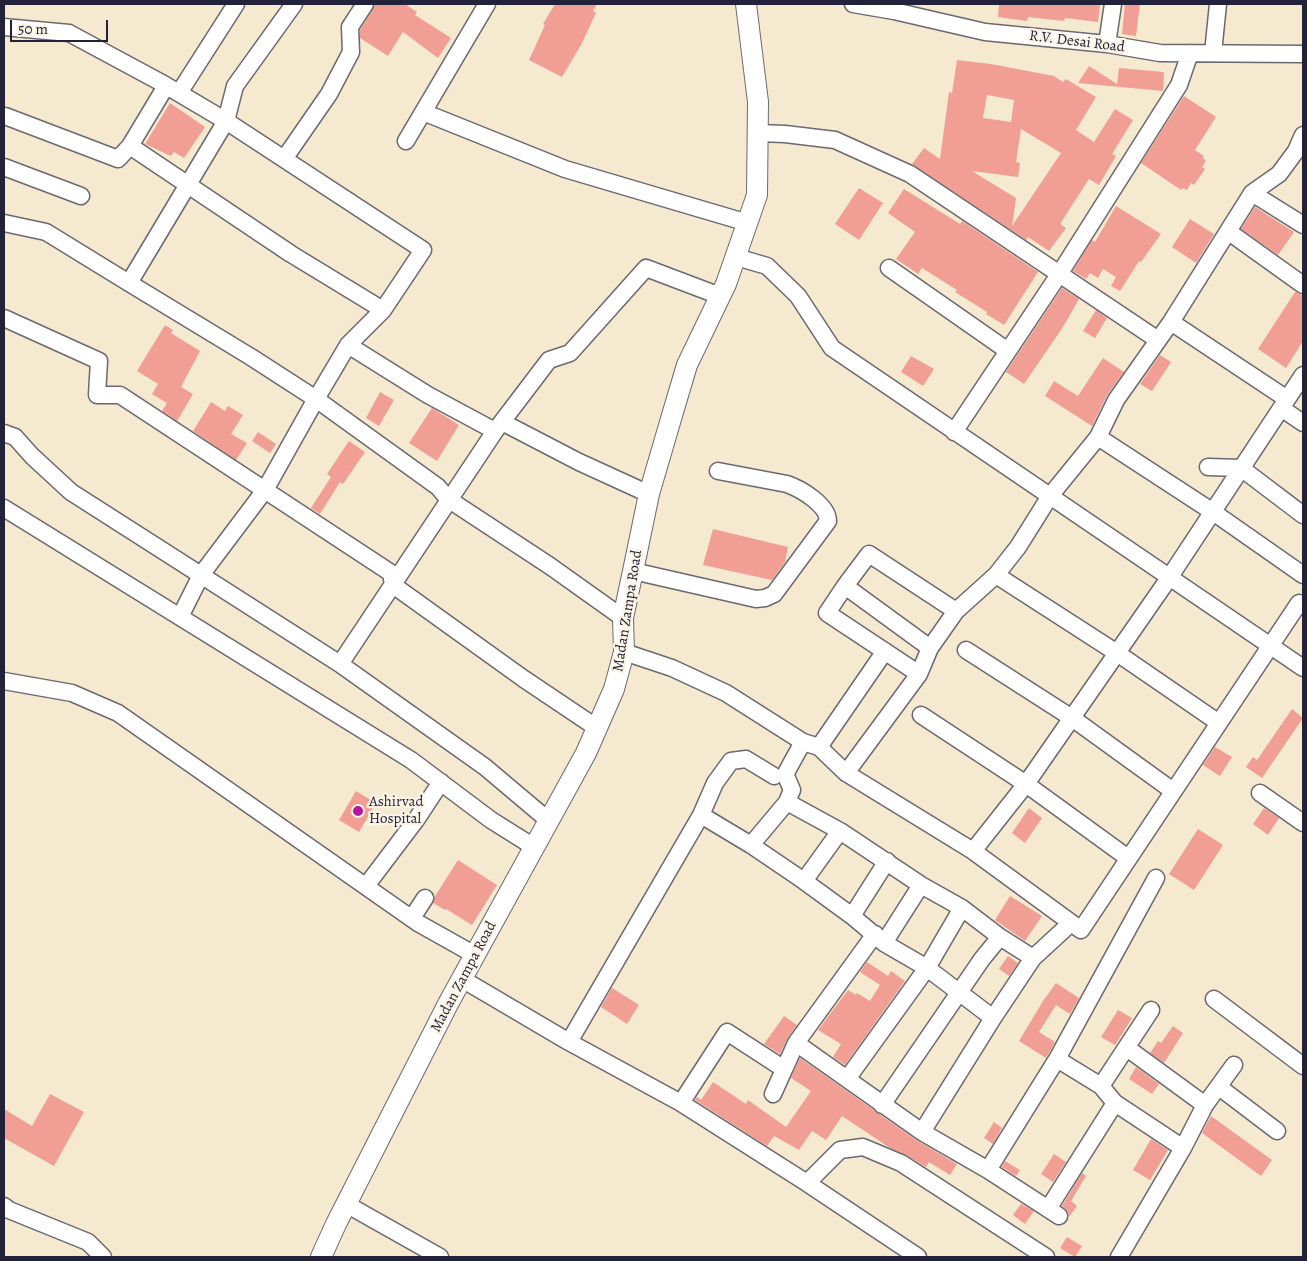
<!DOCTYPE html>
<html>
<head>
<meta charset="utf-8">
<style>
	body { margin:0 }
	#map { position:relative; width:1307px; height:1261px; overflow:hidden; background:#f5e9d0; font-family:Alegreya,serif }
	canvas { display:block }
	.frame { position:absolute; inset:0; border:5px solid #22223b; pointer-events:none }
	.scale { position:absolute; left:10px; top:20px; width:98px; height:22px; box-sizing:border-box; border:2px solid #22223b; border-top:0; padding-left:6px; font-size:15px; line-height:18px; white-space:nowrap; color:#22223b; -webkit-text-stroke:4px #fcf5e5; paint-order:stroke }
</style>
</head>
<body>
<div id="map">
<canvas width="1307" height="1261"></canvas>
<div class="frame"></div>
<div class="scale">50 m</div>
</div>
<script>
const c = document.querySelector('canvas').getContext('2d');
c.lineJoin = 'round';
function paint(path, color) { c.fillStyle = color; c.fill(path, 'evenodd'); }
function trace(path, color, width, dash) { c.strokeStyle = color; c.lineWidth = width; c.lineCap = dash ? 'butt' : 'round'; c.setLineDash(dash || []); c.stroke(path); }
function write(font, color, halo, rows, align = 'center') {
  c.font = font + ' Alegreya,serif'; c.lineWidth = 4.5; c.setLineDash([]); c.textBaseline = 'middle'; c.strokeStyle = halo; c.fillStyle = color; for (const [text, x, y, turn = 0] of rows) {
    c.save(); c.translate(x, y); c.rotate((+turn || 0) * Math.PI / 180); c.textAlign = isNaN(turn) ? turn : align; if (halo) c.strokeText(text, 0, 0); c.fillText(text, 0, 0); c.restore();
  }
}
paint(new Path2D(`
	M375,4H405L417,12L415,15L451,38L438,58L403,32L388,56L360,38V30L373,9Z
	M555,4H597L593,11L596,13L581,45L562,77L529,60L545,25L543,24Z
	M999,4H1100L1098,22L1065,18L1064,21L1028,17L1027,21L998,17Z
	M1125,4H1140L1136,36L1122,34Z
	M957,60L991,64L1054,76L1063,82L1066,79L1096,97L1076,130L1094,142L1115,109L1133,120L1112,154L1116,156L1099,185L1089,179L1060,224L1066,228L1049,251L1028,237L1026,240L912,164L924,148L940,159L949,92L952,93ZM987,95L1014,100L1011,122L983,118ZM1021,129L1061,153L1012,226L1016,198L972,171L1018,177L1020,163L1016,162Z
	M1089,66L1117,84L1119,68L1164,72L1163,91L1078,83Z
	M1184,96L1216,117L1195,150L1204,156L1203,158L1206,161L1202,167L1205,169L1194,185L1191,183L1187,190L1183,188L1181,190L1141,163Z
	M170,103L205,127L184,158L174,152L171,156L145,144Z
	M859,188L883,203L859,240L835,224Z
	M904,189L960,224L962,221L1038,272L1004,325L986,314L987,312L955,292L957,290L922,268L918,274L896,259L915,232L888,213Z
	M1116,206L1161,234L1141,262L1139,261L1120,291L1111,286L1116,277L1103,269L1098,278L1090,273L1086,279L1073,271L1092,240L1095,242Z
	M1255,207L1294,232L1278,255L1241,229Z
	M1190,219L1214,234L1196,263L1172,247Z
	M1062,288L1079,299L1063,327L1024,384L1006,372Z
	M1295,292L1303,296V341L1286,368L1258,349Z
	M1096,310L1107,318L1095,338L1083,331Z
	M165,325L173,330L171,333L200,351L181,387L193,394L177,421L162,411L167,403L152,394L158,384L137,371Z
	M1160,355L1171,362L1152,391L1140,384Z
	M911,356L934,369L923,386L901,372Z
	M1103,358L1124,372L1107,395L1092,426L1045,396L1054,381L1078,396Z
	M380,392L394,400L379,426L366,418Z
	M211,402L225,411L228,406L243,415L231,434L247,443L236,460L193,431Z
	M432,408L459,425L437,461L409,443Z
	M258,432L276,444L270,453L252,441Z
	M349,441L365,452L343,484L340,482L320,514L311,508L331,477L327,474Z
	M713,529L788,547L785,562L772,580L703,565Z
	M1292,709L1303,718L1262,778L1246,767L1253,757L1257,760Z
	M1215,747L1232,757L1220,776L1203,765Z
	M356,791L376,803L359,832L339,820Z
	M1029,808L1042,818L1025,843L1012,833Z
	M1264,808L1279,818L1268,835L1253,824Z
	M1198,829L1223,845L1194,890L1169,874Z
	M458,860L497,885L472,925L446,909L445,910L433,903L435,896Z
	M1010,896L1042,916L1025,941L995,920Z
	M1008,956L1018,963L1009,976L999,969Z
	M867,962L888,976L891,971L905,981L845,1065L833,1057L841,1044L818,1030L848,990L856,995L857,993L870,1001L880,985L860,972Z
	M1056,983L1079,998L1070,1014L1056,1005L1039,1032L1055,1042L1046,1058L1019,1041L1043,1001Z
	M612,988L639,1005L627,1024L601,1007Z
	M1118,1010L1132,1018L1115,1045L1101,1037Z
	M784,1016L797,1025L787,1039L780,1054L764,1044Z
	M1173,1026L1183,1033L1164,1063L1150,1053L1158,1041L1161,1043Z
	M800,1058L916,1140L957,1164L950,1175L929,1162L926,1167L906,1155L890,1148L842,1116L826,1140L812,1131L799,1150L774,1136L767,1146L695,1100L697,1097L701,1100L713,1082L746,1104L748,1100L786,1127L811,1091L791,1078Z
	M1136,1067L1159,1084L1152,1094L1129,1079Z
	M50,1094L84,1112L54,1166L4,1138V1109L32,1126Z
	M1211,1116L1272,1160L1261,1176L1202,1133Z
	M994,1122L1002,1128L993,1144L984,1138Z
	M1151,1139L1168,1150L1150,1180L1133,1170Z
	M1054,1154L1066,1162L1053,1182L1041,1174Z
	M1005,1161L1020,1170L1016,1176L1002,1167Z
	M1082,1173L1086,1176L1071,1201L1077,1206L1069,1217L1068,1211L1062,1206Z
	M1021,1204L1034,1211L1025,1224L1013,1215Z
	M1067,1237L1082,1246L1075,1257L1060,1248Z`), '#f19e95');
const minor = new Path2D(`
	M853,4L894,11L985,32L1107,44L1160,53L1303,54
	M4,27L69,33L160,82L226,121L423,250L383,310L348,345L316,399L265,490L201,575L180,617
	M1107,44L1113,4
	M1213,53L1218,4
	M166,86L130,146L291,254L383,310
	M179,93L236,4
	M423,112L565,169L748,223
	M5,116L118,159L130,146
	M758,133L785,134L835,140L910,174L1158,340
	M406,141L487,4
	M284,159L329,94L351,52L350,27L365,4
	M4,167L81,196
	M1252,193L1303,225
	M4,223L46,232L129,283L251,357L316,399L438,487L448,499L550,566L623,618
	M1229,232L1303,285
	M736,257L767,266L798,296L832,348L1303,668
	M889,268L1008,351
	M129,283L226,121L235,86L294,4
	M4,318L99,361L97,395H120L391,573L393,585L524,679L597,728
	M1171,322L1287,399
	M348,345L428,395L495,431
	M1281,408L1303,423
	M502,422L579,462L649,494
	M954,432L1060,273L1179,85L1190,53
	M4,433L15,437L32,456L71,492L340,664L485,767L549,821
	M1098,437L1213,512L1303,575
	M1208,467L1241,468L1303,515
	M4,508L411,760L491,820L534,847
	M633,571L756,599L765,598L774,594L828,521C828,505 801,489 787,484L718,471
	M996,575L1117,653L1219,723
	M845,586L930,648
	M966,650L1072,718L1173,791
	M624,652L672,668L726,693L803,742L819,747L846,773L973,851L1081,930L1299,603L1303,606
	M340,664L495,431L549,360L570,353L646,268L720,296
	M919,674L827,613L845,586L869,554L956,611
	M4,681L72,693L118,713L418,923L475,955
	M921,715L1026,784L1128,858
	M819,747L885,651
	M846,773L919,674L930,648L956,611L996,575L1018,547L1050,496L1098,437L1116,400L1171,322L1252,193L1279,174L1296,151L1303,135
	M1260,793L1303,823
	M787,802L840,831L921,885L962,908L1000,937L1033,958L993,1018L922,1132
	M701,815L751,845L804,881L852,916L884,943L927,968L993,1018
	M751,845L787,802L792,790L786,776L787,771L803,742
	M973,851L1026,784L1169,578L1303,375
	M804,881L840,831
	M366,886L416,820L441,782
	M852,916L887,861
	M412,918L425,898
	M884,943L921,885
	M1033,958L1071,923
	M462,979L569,1042L681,1103L807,1183L918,1257
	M1214,999L1303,1066
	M569,1042L701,815L715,783L731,761L746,759L774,776
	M796,1043L922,1132L988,1170L1059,1216
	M1127,1048L1205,1105
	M1057,1059L1101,1086L1115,1103L1183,1148
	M847,1079L927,968L962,908
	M1101,1086L1151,1010
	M1219,1087L1277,1131
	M773,1094L796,1043L875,934
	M681,1103L727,1032L784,1069
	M882,1105L982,959L1000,937
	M988,1170L1057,1059L1156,878
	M807,1183L840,1150L863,1147L901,1163L1046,1257
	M346,1204L440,1257
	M4,1206L9,1210L88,1242L103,1257
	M1048,1209L1115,1103
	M1119,1257L1183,1148L1205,1105L1234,1065`);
const major = new Path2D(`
	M321,1257L336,1224L449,1002L586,753L614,689L624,652L623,618L633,571L649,494L673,412L687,365L726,284L757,195L758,102L746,4`);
trace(minor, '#6c686f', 19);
trace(major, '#6c686f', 22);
trace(minor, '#fff', 16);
trace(major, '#fff', 20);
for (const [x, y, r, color] of [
	[358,811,6,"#b5179e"]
]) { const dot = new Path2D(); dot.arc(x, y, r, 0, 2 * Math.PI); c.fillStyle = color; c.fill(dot); trace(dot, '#fcf5e5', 2); }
write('15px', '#22223b', '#fcf5e5', [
	["R.V. Desai Road",1077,42,7],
	["Madan Zampa Road",628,611,-81],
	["Madan Zampa Road",464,977,-62]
]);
write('15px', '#22223b', '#fcf5e5', [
	["Ashirvad",369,802],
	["Hospital",369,819]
], 'left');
</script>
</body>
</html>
